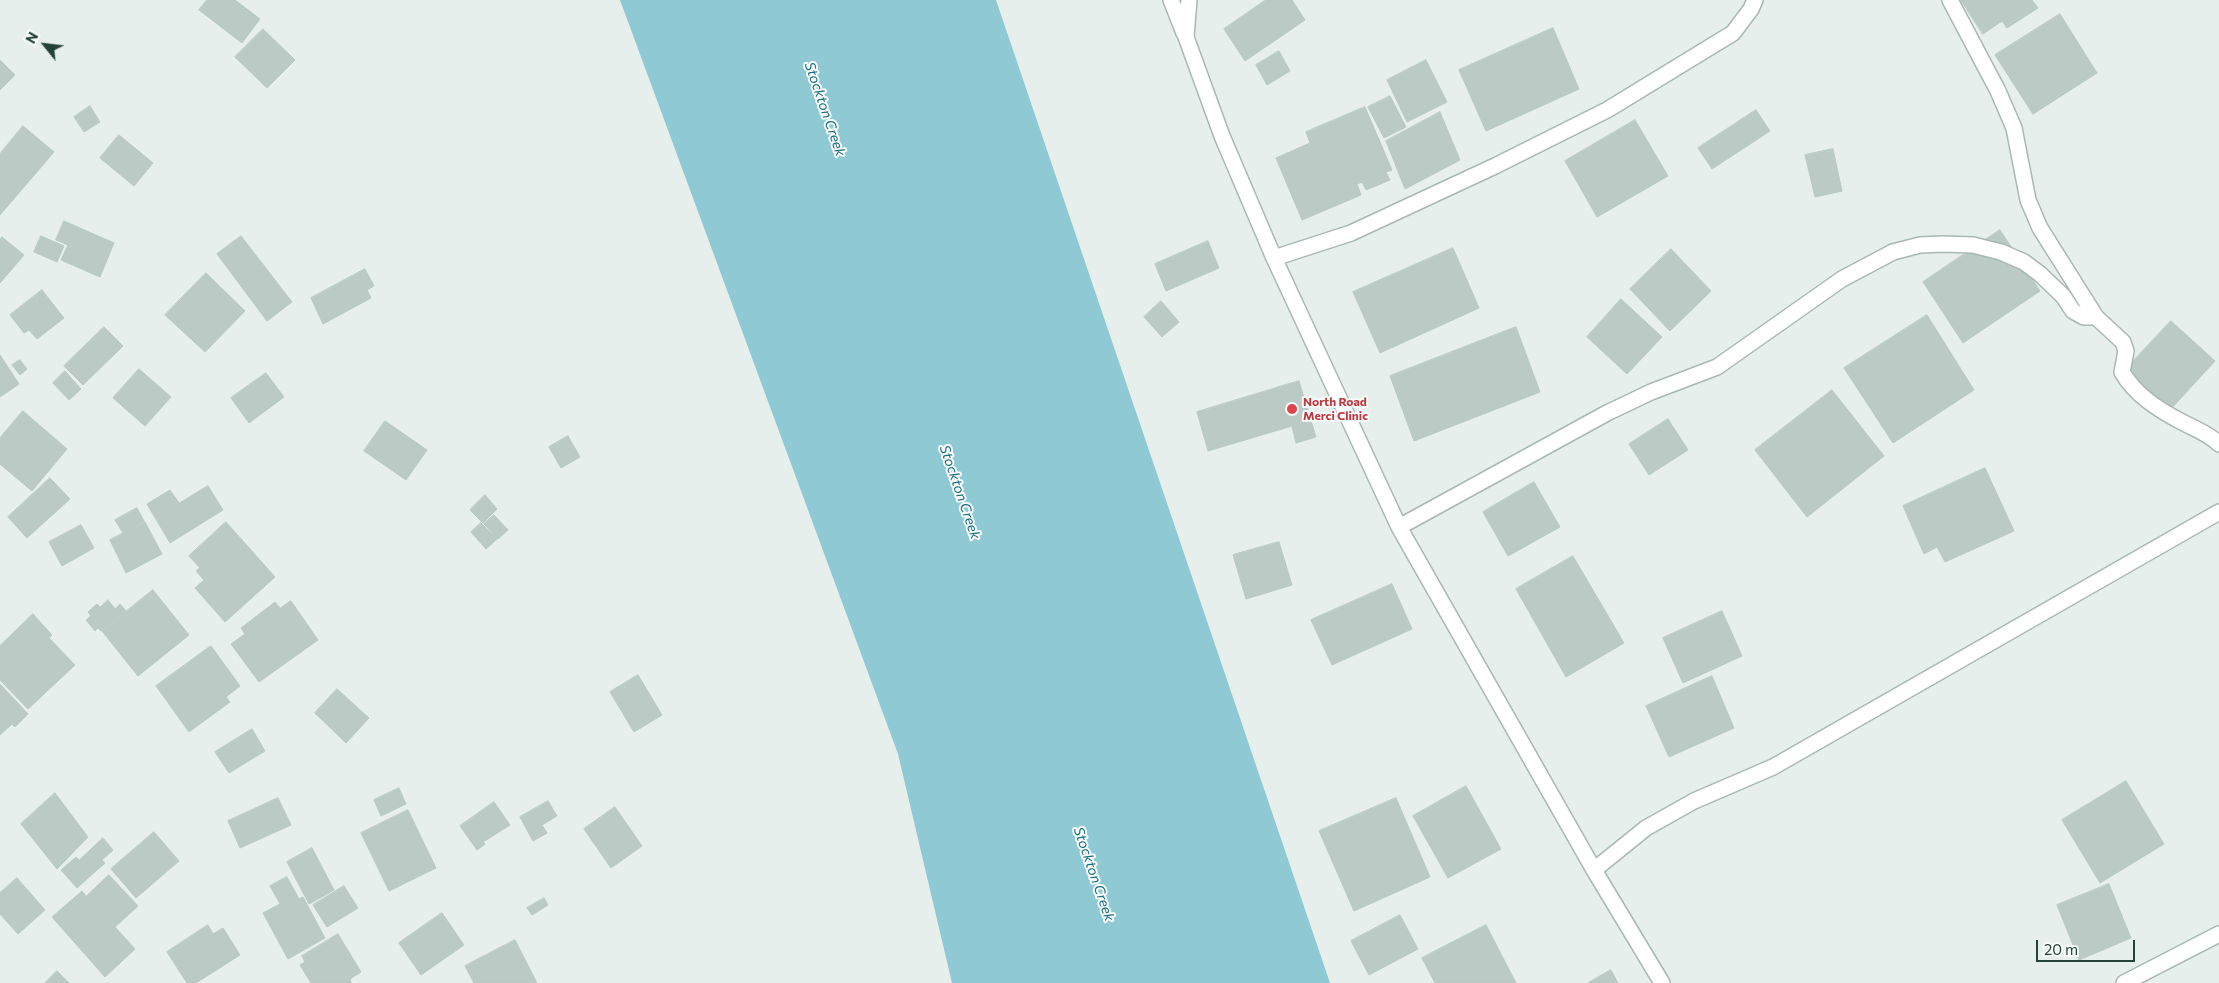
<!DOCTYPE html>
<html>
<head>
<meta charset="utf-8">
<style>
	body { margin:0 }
	#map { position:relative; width:2219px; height:983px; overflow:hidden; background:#e6efeb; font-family:Commissioner,sans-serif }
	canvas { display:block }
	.north { position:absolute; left:20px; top:20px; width:50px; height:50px; -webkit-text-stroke:4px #f7fbf9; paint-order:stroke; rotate:299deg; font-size:14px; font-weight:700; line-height:20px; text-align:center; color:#24423a }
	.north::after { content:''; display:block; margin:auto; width:18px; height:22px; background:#24423a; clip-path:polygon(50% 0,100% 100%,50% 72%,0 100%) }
	.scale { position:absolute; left:2036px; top:940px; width:99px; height:22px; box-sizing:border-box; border:2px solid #24423a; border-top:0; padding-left:6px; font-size:15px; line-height:18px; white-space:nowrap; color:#24423a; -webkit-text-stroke:4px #f7fbf9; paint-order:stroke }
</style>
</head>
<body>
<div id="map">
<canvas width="2219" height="983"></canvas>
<div class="north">N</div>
<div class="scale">20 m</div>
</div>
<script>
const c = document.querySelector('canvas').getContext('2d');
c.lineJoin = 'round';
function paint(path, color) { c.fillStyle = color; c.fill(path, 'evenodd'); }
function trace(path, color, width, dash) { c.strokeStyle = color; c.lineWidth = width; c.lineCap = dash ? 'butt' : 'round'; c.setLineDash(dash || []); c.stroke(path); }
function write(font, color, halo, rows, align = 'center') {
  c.font = font + ' Commissioner,sans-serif'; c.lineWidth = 4; c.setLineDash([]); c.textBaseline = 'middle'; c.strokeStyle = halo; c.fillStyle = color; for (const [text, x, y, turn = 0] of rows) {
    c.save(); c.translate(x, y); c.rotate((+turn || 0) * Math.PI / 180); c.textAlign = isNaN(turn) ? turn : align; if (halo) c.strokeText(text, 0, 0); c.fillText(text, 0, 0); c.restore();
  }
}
paint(new Path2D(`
	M620,0H996L1330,983H952L898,754Z`), '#8ec9d4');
const building = new Path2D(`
	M207,0H235L260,19L242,43L199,10Z
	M1266,0H1292L1305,20L1245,61L1224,29Z
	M1961,0H2032L2038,8L2007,28L2002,21L1983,34Z
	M2060,14L2097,73L2033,114L1995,55Z
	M1553,28L1579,89L1486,131L1459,70Z
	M263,29L295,60L267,88L235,57Z
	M1279,51L1290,71L1267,85L1256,65Z
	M0,60L15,75L0,90Z
	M1426,60L1447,102L1407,122L1387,80Z
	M1390,96L1406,127L1384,138L1368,107Z
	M90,106L100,122L84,132L74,117Z
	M1365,107L1392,170L1386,172L1390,180L1366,190L1362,182L1357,184L1361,195L1302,220L1276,158L1310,143L1306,132Z
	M1756,110L1770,131L1712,169L1698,148Z
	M1440,112L1460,160L1405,189L1386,141Z
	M1635,120L1668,176L1597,217L1565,161Z
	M23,126L54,152L0,215V154Z
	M119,135L153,163L134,186L100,158Z
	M1833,149L1842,191L1815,197L1805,155Z
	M64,221L114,243L100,277L61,260L68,245L56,240Z
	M2000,230L2040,291L1963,343L1923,282Z
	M41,236L64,246L57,262L34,252Z
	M241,236L292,302L267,321L217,254Z
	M2,237L24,255L0,283V240Z
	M1208,241L1219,268L1166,291L1155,264Z
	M1453,248L1479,308L1380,353L1353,292Z
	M1671,249L1711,291L1670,331L1630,289Z
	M365,269L374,286L367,290L371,298L323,324L311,298Z
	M206,273L245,311L205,352L165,315Z
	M42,290L64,318L37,339L29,330L24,333L10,315Z
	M1621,299L1662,337L1627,374L1587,337Z
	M1161,301L1179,322L1162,337L1144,317Z
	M1927,315L1974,390L1893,443L1844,368Z
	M2171,321L2215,361L2169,411L2125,370Z
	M104,327L123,346L83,385L64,366Z
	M1516,327L1540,392L1414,441L1390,376Z
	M0,355L19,384L0,397Z
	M20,360L27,369L20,375L12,365Z
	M139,369L171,397L145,426L113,398Z
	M65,371L81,389L69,400L53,383Z
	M266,373L284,397L249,423L231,398Z
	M1299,381L1316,437L1296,443L1292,426L1208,451L1197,412Z
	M1832,390L1884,456L1807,517L1755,450Z
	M23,411L67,449L32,491L0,464V438Z
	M1668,419L1688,450L1649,475L1629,444Z
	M385,421L427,450L406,480L364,451Z
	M568,436L580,457L561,468L549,447Z
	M1985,468L2014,531L1945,562L1937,547L1924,554L1903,506Z
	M50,478L70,499L27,538L8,517Z
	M1534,482L1560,527L1508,556L1483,512Z
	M208,486L223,510L170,543L147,504L170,490L179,503Z
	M485,495L497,509L483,523L470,510Z
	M137,508L144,521L123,533L115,520Z
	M494,515L508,530L498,539L484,524Z
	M145,522L162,554L126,573L110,540Z
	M226,522L275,577L225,622L195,588L204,580L196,571L200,568L189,556Z
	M481,523L497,539L486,549L471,532Z
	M81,525L94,548L62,566L49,542Z
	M1279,542L1292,585L1246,599L1233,555Z
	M1573,556L1624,643L1566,677L1516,589Z
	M1392,584L1412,629L1332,665L1311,620Z
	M153,590L189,635L138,676L102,631Z
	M108,600L115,609L120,604L126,611L101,631L98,628L95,631L86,620L91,616L88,612L97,604L100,607Z
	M291,601L318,640L259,682L231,644L245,634L241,628L275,602L280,608Z
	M1722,611L1742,656L1683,683L1663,638Z
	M33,614L52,635L49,638L75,665L28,709L0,680V646Z
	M211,646L240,686L226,697L230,702L189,732L156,686Z
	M638,675L662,715L634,732L610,692Z
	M1712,676L1734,728L1669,757L1646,706Z
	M0,684L28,714L15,727L12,724L0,735Z
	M337,689L369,718L346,743L315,713Z
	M252,729L265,751L229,773L215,752Z
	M2126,781L2164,844L2100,883L2062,820Z
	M1466,786L1501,849L1448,878L1413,816Z
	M399,788L406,804L381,816L374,800Z
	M55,793L88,837L57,869L21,824Z
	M278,798L291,825L240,848L228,821Z
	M1396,798L1430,877L1354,911L1319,831Z
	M548,801L557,816L542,825L547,833L533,841L520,817Z
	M494,802L510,825L483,842L485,844L477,850L460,826Z
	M615,807L642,846L611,868L584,829Z
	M408,810L436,868L389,891L361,833Z
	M154,832L179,861L136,898L111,869Z
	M103,838L113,850L102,860L105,863L77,888L61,870L76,857L79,860Z
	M312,848L334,890L309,904L287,862Z
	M109,875L138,906L115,927L135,949L105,977L52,917L82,891L86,896Z
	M287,877L299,899L303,897L325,938L288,959L263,913L280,904L270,886Z
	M17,878L45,910L18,934L0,914V893Z
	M2109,884L2131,938L2079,960L2057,905Z
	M344,886L358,908L327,927L313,905Z
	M544,898L548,905L532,915L527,908Z
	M442,913L464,945L421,975L399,943Z
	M1400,915L1418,949L1369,975L1351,941Z
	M208,925L213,934L223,928L240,955L196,983H187L167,952Z
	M1486,925L1516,983H1435L1422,958Z
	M338,934L361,972L350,979L351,983H311L300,965L305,962L302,956Z
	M515,940L537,983H474L465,966Z
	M1611,970L1618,983H1588Z
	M57,971L69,983H45Z`);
paint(building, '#bbcac4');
trace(building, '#b8c9c2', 1);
const minor = new Path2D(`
	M1171,0L1184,33
	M1189,0L1186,37L1222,136L1274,258L1399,527L1594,870L1662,983
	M1950,0L1998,91L2014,128L2028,200L2040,228L2096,317L2123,342L2126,351L2122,372C2135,395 2159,410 2182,422C2195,429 2208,433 2219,444
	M1274,258L1351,233L1495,166L1607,110L1733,33L1751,9L1755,0
	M1399,527L1607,413L1651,392L1717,367L1842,279L1893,252L1920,245L1943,244L1973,245L2001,252L2024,262L2040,274L2063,296L2073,311L2084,317H2096
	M1594,870L1646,828L1694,801L1773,767L2219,512
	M2124,983L2219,934`);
trace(minor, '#a8b8b2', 18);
trace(minor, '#fff', 15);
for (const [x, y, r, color] of [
	[1292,409,6,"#e0444e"]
]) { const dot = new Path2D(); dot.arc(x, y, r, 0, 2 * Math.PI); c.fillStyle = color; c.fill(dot); trace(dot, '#f7fbf9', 2); }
write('bold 12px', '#be3a42', '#f7fbf9', [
	["North Road",1303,402],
	["Merci Clinic",1303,416]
], 'left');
write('italic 14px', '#1c6f80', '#f7fbf9', [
	["Stockton Creek",825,109,71],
	["Stockton Creek",960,492,71],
	["Stockton Creek",1094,874,71]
]);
</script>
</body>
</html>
